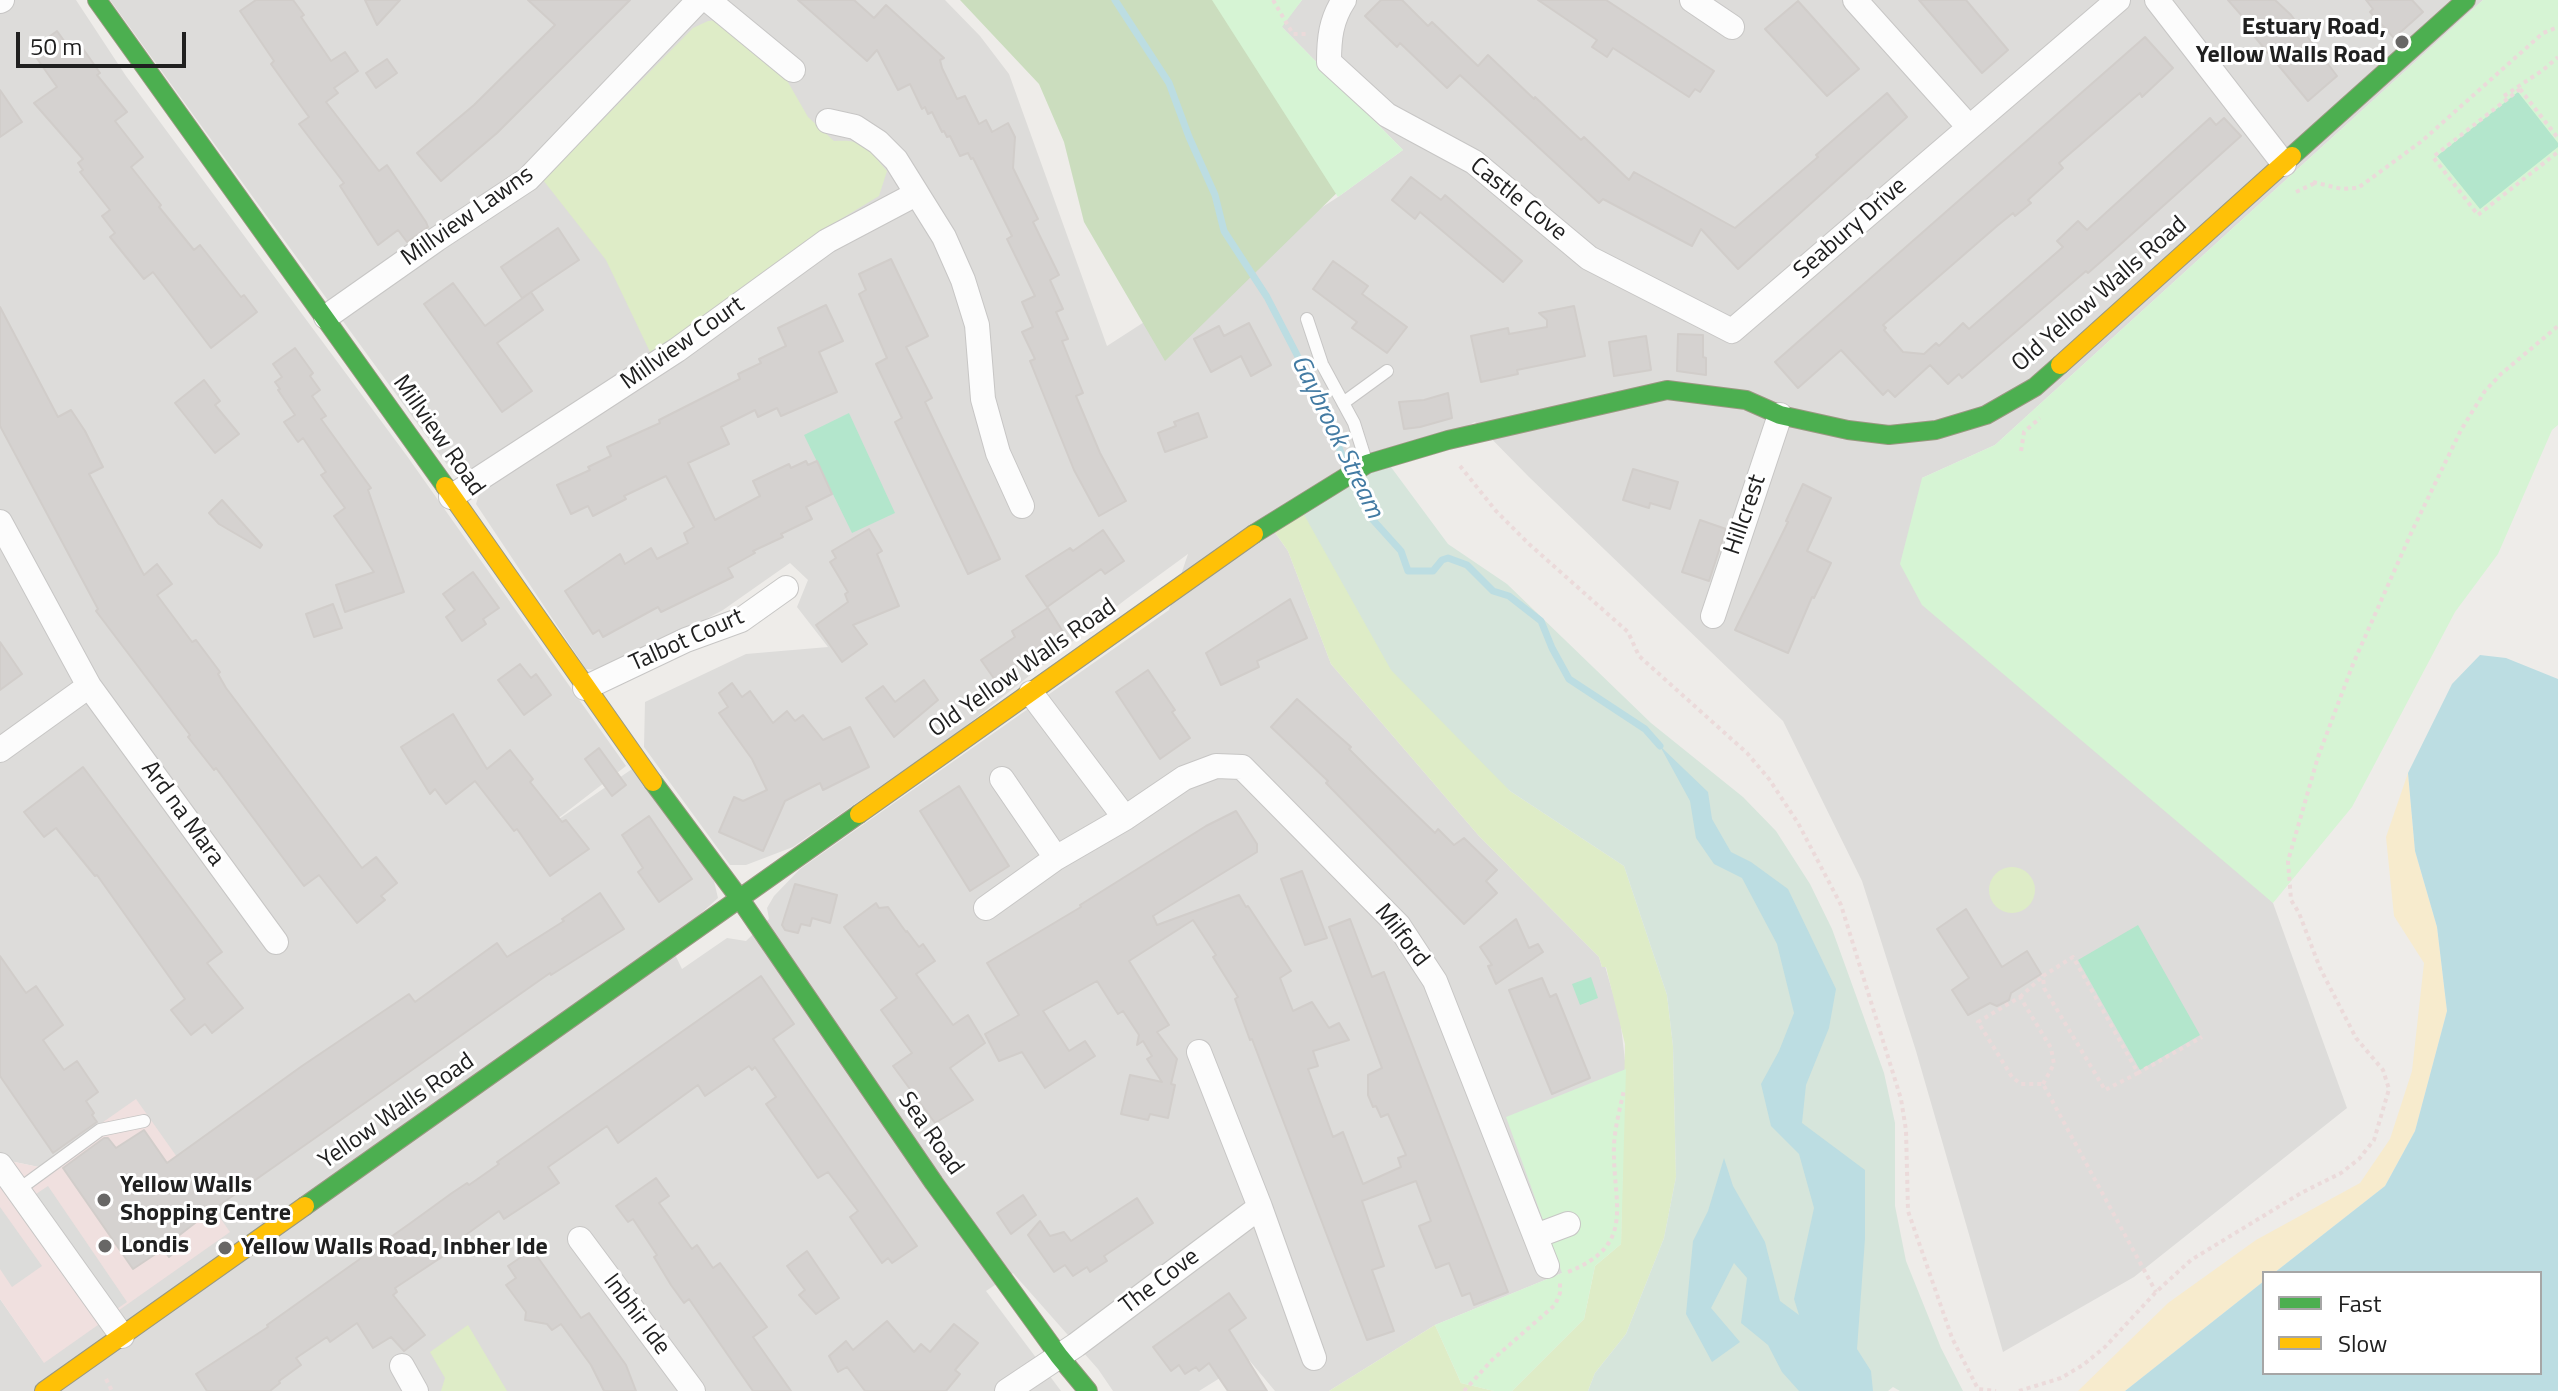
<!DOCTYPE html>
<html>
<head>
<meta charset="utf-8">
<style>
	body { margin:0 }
	#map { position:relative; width:2558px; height:1391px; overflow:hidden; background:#eeece9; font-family:"Titillium Web",sans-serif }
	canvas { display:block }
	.legend { position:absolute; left:2262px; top:1271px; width:280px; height:104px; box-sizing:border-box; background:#fff; border:2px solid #a6a6a6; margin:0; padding:10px 14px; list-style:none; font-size:24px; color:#202020 }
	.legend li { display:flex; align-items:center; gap:16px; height:40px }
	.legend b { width:40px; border:2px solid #a6a6a6 }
	.scale { position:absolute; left:16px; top:32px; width:170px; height:36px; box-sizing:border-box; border:4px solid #202020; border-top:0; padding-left:10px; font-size:24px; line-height:28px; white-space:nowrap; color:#202020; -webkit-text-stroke:6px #fff; paint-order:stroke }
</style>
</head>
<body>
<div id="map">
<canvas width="2558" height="1391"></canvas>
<ul class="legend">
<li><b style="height:10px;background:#4caf50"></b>Fast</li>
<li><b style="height:10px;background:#ffc107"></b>Slow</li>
</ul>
<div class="scale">50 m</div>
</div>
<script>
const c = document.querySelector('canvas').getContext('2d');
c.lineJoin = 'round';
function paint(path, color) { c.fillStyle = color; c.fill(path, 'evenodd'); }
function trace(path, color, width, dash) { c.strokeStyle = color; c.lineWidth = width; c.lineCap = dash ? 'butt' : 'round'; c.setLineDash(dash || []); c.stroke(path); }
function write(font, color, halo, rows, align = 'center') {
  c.font = font + ' "Titillium Web",sans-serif'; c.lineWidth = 6; c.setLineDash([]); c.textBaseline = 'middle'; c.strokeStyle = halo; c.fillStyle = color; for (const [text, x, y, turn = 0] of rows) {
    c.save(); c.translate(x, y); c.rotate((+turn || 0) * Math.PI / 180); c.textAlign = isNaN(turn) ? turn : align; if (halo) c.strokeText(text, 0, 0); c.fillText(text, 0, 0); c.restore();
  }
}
paint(new Path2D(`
	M0,0H76L126,76L407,456L626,766L543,830L635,767L714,881L718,898L669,942L682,969L727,938L746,941L769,919L767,908L774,896L800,869L1169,610L1188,554L1125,600L957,733L793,847L746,865H730L644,747L645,702L746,654L828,647L797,607L808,580L790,563L723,610L608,671L586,669L476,504L484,478L451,470L110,0H945L980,36L1009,74L1107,346L1338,197L1403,150L1281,26L1302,0H2483L1995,445L1922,478L2273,903L2347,1108L2134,1277L2003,1352L1916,1051L1862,881L1783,721L1529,477L1475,422L1269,524L1288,551L1331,664L1479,836L1599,957L1602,967L1605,966L1620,1018L1626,1069L1562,1273L1435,1325L1329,1391H1275L1249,1360L1199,1391H1113L1098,1369L1013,1273L986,1291L1061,1391H0V1299L44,1362L39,1167L0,1159Z`), '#dddcda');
paint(new Path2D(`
	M136,1099L230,1232L44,1363L0,1299V1159L39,1167Z`), '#f0e0df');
paint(new Path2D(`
	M48,1186L127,1302L111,1313L33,1196Z
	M0,1207L42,1266L12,1287L0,1269Z`), '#dcdcda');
paint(new Path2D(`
	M720,20L781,70L808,117L834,141C867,139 867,148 887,171L879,196L821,231L651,354L606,260L543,180L693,28L708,21Z
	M1302,511L1510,791L1624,866L1667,995L1673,1046L1676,1177L1664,1238L1626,1334L1595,1373L1588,1391H1512L1584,1319L1595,1266L1621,1244L1625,1044L1606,967H1602L1599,957L1479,836L1331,664L1288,551L1269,524Z
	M1989 890a23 23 0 1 1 46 0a23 23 0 1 1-46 0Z
	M468,1325L507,1391H441L445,1378L430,1352Z
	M1435,1325L1461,1383L1494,1391H1329Z`), '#deecc7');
paint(new Path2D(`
	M960,0H1252L1350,180L1165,361L1084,222L1064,142L1039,84Z`), '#cbddbe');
paint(new Path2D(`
	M1385,459L1448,544L1507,584L1651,723L1743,797L1776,831L1810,884L1832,929L1884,1073L1895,1123V1206L1906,1261L1941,1348L1963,1391H1900L1893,1387L1888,1391H1588L1595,1373L1626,1334L1664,1238L1676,1177L1673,1046L1667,995L1624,866L1510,791L1391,670L1302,511Z`), '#d6e5db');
paint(new Path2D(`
	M2408,773L2415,851L2437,927L2447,1011L2415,1131L2385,1186L2274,1273H2264V1281L2125,1391H2078L2168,1303L2256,1240L2360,1183L2390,1139L2412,1071L2424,963L2394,916L2386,837Z`), '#f7ebcd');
paint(new Path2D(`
	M1212,0H1302L1282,27L1403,150L1338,197Z
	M2483,0H2558V425L2552,430L2498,554L2455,612L2352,807L2273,903L1922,605L1900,564L1922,478L1995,445Z
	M1626,1069L1621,1244L1595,1266L1584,1319L1512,1391H1494L1461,1383L1435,1325L1562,1273L1506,1117Z`), '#d6f4d4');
paint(new Path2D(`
	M2518,92L2558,143V147L2480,209L2437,156Z
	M849,413L895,513L852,533L804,435Z
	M2138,925L2200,1035L2140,1070L2078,960Z
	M1591,977L1598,998L1580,1005L1572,984Z`), '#b3e6cc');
paint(new Path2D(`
	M2480,655L2506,658L2558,679V1391H2125L2264,1281V1373H2540V1273H2274L2385,1186L2415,1131L2447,1011L2437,927L2415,851L2408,773L2452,684Z
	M1660,746L1708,792L1712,819L1731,852L1751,862L1788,889L1836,989L1829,1028L1806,1085L1802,1123L1865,1170V1239L1857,1349L1871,1371L1873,1391H1799L1782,1372L1768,1345L1741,1323L1747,1278L1734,1263L1711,1308L1740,1342L1712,1362L1686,1314L1693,1241L1708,1211L1724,1158L1733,1186L1765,1242L1780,1301L1799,1315L1794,1299L1814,1208L1799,1154L1771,1126L1761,1084L1779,1051L1794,1013L1777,944L1742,878L1714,864L1696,838L1690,801Z`), '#bcdde2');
trace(new Path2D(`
	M1115,0L1169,83L1189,137L1215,195L1224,231L1267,297L1323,405L1346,466
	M1355,484L1373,520L1401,551L1408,571H1433L1442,560L1448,558L1467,565L1493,591L1509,596L1541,621L1552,648L1569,679L1645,729L1660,746`), '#bcdde2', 7);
const building = new Path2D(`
	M256,0H293L304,15L301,17L331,61L345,52L358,71L334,88L338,93L326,102L379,171L387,165L426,222L428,227L407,242L398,230L378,245L340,186L344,183L299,124L309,117L271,64L274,61L240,11Z
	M365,0H400L377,25Z
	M528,0H630L497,133L441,181L417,153L474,105L555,25Z
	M798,0H854L874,18L886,5L944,58L940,60L942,68L957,99L965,96L979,124L986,120L992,132L1008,123L1015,137L1013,168L1038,219L1033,222L1059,275L1050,280L1063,309L1056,312L1068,339L1062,341L1083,393L1076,396L1100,453L1126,501L1099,516L1074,470L1030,361L1035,359L1022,332L1033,327L1022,302L1035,296L1007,239L1012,236L973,158L971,159L968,153L960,156L950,136L947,137L944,131L942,132L932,112L928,114L925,107L922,109L910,84L898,90L877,50L867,61Z
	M1381,0H1402L1428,26L1432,22L1478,66L1488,55L1534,99L1535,97L1581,140L1584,137L1629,180L1634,172L1735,228L1818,157L1816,155L1887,93L1907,117L1738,269L1701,229L1692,246L1603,199L1599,203L1460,75L1447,88L1400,43L1397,47L1365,16Z
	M1538,0H1606L1714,71L1700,92L1695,89L1689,97L1613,48L1607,57L1592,47L1597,40Z
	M1919,0H1966L2008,50L1982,73Z
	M2228,0H2275L2291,15L2337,76L2308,101L2254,36L2257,33Z
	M2366,0H2412L2423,12L2394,38L2370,12L2373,9Z
	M1798,1L1859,69L1827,96L1765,29Z
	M57,31L70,49L79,43L100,73L97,75L127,112L115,121L143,157L131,167L161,205L159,207L194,250L200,245L241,297L244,295L257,312L211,348L153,272L144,279L110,237L115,233L102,216L110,210L80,172L83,170L78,163L83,159L34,103L57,87L31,50Z
	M2145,37L2173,68L2142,97L2140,93L2059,163L2063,168L2028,200L2031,203L2015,216L2013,213L1997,226L1883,325L1886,328L1884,330L1903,352L1924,354L1936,343L1939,346L1963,323L1969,329L2063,247L2057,241L2078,221L2087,230L2210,118L2216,125L2224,118L2241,136L2113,251L2088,273L2086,271L1962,378L1959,374L1948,384L1930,365L1895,397L1888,390L1883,395L1841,350L1798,388L1775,362Z
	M387,59L397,73L376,88L366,73Z
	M0,90L22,122L0,137Z
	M1411,177L1441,200L1445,195L1522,261L1503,282L1420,212L1415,219L1392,200Z
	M558,228L579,260L522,298L501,267Z
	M891,259L928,336L906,347L932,398L925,402L1000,559L968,574L895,422L902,418L876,364L887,358L859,294L866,290L859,274Z
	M1333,261L1368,286L1362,294L1407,327L1387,353L1352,328L1357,322L1313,289Z
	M453,283L485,326L531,292L543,310L497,343L532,391L502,412L424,304Z
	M826,305L843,341L819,352L837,392L781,416L777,408L758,417L755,410L721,427L729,444L688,463L715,520L760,496L753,481L789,464L791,468L806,461L808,465L817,461L832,494L806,507L812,519L781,534L783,537L753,551L755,553L728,568L733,577L661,612L658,607L603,637L599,630L593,634L565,591L620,554L625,564L651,548L657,559L688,543L684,533L694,527L666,476L624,496L626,499L593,516L588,506L571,514L557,485L590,470L588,467L611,456L607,447L660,423L659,420L740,379L738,374L761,363L759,359L786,346L778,328Z
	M1574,306L1585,356L1517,370L1518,374L1481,382L1471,336L1508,328L1509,334L1547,327V320L1539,313Z
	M0,307L58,417L71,410L85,431L103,467L89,474L144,575L157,564L172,584L157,595L192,642L196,640L220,672L218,674L226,688L362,868L376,857L397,883L381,896L385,900L357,923L319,875L304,886L216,768L214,770L188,737L190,735L96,611L98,609L0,426Z
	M1249,323L1271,365L1251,376L1241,356L1211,372L1194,339L1219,326L1224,336Z
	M1678,334L1703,335V357L1706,358V375L1677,371Z
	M1646,336L1651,370L1614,376L1609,342Z
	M295,348L313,373L310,376L320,390L312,396L326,416L321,419L371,488L368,490L404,592L345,612L336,585L374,572L334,516L345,508L321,475L326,472L303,438L298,442L284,422L295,415L278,390L280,389L275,382L282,377L273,364Z
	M204,380L220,401L215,405L239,434L215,453L175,403Z
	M1448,393L1452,418L1420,427L1404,429L1399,402L1424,400Z
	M1198,413L1207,437L1165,452L1158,433L1176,426L1174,422Z
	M1633,469L1678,482L1670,509L1650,503L1649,508L1623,500Z
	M1803,484L1831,498L1807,551L1831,563L1814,598L1812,597L1788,653L1735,630L1788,522L1786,521Z
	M222,500L262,545L260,548L219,524L209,513Z
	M1700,520L1726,529L1709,581L1682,572Z
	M869,529L882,551L877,554L899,606L853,625L867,644L842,662L816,625L848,602L845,594L848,592L830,562L836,558L832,551Z
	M1103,530L1124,561L1105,574L1101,569L1047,607L1026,576L1070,548L1073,551Z
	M473,572L499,608L483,619L486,624L462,641L446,617L455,610L443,594Z
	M1290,599L1307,638L1257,661L1259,667L1221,685L1206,653Z
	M333,604L342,628L314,637L306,614Z
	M1048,608L1065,635L995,680L981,660L1015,637L1012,631Z
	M0,642L22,674L0,690Z
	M520,664L531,678L536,674L551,695L524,715L498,680Z
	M1148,670L1175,710L1172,712L1190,738L1160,759L1116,692Z
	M924,680L938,700L894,737L866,698L883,686L895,702Z
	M732,683L742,697L750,691L773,723L787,711L795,721L803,715L823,740L850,727L869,767L823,790L820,783L785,801L763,851L719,832L734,797L743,801L767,790L752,759L719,713L728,707L719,693Z
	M1297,699L1351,747L1349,749L1370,770L1435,833L1438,829L1454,845L1464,838L1497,870L1486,881L1497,893L1464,924L1326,783L1328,781L1271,727Z
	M453,714L487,769L510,750L533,779L530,782L562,822L566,820L589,849L550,876L517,829L514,831L475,781L446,804L435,789L430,794L401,747Z
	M599,748L626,785L612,796L585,759Z
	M83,767L222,952L207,963L243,1008L212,1033L205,1024L191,1035L171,1010L185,999L97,875L95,876L56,828L44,837L24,812Z
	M959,786L1009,866L970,891L920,811Z
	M1236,811L1257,844V852L1153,916L1157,925L1239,895L1246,907L1248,906L1291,971L1280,978L1293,1011L1312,1002L1329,1028L1339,1023L1349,1040L1313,1051L1318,1066L1308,1069L1333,1137L1343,1132L1363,1184L1401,1167L1398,1158L1406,1155L1388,1114L1381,1117L1376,1106L1373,1107L1368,1095V1075L1382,1068L1329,927L1350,919L1372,977L1384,972L1508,1292L1474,1305L1470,1293L1462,1296L1449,1263L1436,1268L1419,1226L1431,1221L1416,1181L1362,1201L1384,1266L1372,1270L1394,1331L1367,1340L1252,1039L1250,1040L1235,999L1238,997L1213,957L1216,955L1193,920L1129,961L1169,1025L1157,1032L1177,1059L1171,1084L1175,1085L1168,1118L1150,1114L1148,1120L1121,1114L1130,1075L1162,1082L1147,1059L1152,1056L1143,1041L1137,1045L1139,1035L1123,1011L1118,1014L1097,981L1043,1011L1069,1051L1085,1041L1095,1056L1045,1088L1022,1052L999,1061L985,1034L1019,1015L987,963L1081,907L1080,905L1206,826Z
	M649,816L692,879L659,902L638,872L643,868L622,835Z
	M1302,871L1327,938L1305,945L1281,879Z
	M795,884L837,895L830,923L812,918L810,926L801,924L798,933L785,930L782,925Z
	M600,893L624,929L551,975L550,973L204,1216L177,1237L184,1244L169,1257L163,1249L133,1269L63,1168L104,1138H108L116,1148L144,1130L167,1163L302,1066L409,994L415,1002L497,943L507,957L564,921L562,919Z
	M876,903L879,908L888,907L906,932L907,931L919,947L923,944L935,961L916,974L953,1025L968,1015L985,1043L950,1068L973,1100L935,1123L893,1066L912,1053L881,1010L897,998L844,927Z
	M1966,909L2002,967L2027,951L2041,974L2011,993L2009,1000L1997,1006L1990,1003L1968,1015L1952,990L1969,978L1937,929Z
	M1516,919L1529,948L1538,944L1543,952L1496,984L1488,966L1492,965L1480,947Z
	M0,956L26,993L36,986L63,1025L43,1040L64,1070L77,1061L98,1092L86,1101L94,1113L92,1115L97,1122L53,1153L0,1076Z
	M761,976L794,1024L773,1039L917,1246L892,1263L888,1258L882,1263L850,1217L858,1211L828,1172L818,1178L766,1104L776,1097L755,1067L752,1070L749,1066L705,1096L698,1085L618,1143L607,1126L548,1167L559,1183L504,1219L499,1211L460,1239L463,1243L395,1288L397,1292L393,1295L425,1335L404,1351L391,1337L373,1348L357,1323L330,1342L327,1337L296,1358L301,1365L279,1381L280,1383L270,1391H207L196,1374L268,1327L267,1325L412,1222L452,1193L467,1183L469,1185L499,1164L497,1162Z
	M1542,978L1550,997L1556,994L1590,1078L1552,1094L1509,990Z
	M656,1178L669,1196L659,1203L692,1249L697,1245L713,1268L720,1263L767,1327L753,1337L791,1391H753L689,1299L684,1303L671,1285L654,1257L657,1255L633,1219L628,1222L616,1206Z
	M1023,1195L1036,1215L1011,1234L997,1213Z
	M1137,1198L1153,1223L1104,1256L1107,1261L1090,1272L1087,1267L1073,1276L1065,1265L1054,1272L1028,1235L1040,1221L1050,1236L1064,1232L1071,1241Z
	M530,1251L532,1254L534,1252L581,1318L589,1313L626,1365L636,1391H604L591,1365L561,1324L552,1330L547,1324L525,1320L526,1312L506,1285L516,1278L508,1266Z
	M807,1251L839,1298L816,1314L799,1295L805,1290L787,1266Z
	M1229,1293L1246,1318L1229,1330L1267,1391H1228L1209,1363L1199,1371L1196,1367L1185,1374L1179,1365L1171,1371L1153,1347Z
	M887,1321L914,1352L921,1344L930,1352L954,1324L978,1343L955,1370L960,1374L946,1391H865L847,1367L838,1372L829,1356L846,1341L853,1350Z`);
paint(building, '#d5d2d0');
trace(building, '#d1cdca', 2);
const lane = new Path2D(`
	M1307,319L1322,364L1354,423L1366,461
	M1343,403L1387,371
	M18,1190L100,1130L144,1121`);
const street = new Path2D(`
	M708,0L793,70
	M1344,0C1331,20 1329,38 1329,62L1387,115L1474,162L1589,258L1732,331L2118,0
	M1692,0L1732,27
	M1855,0L1969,127
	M2157,0L2284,164
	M0,1L2,0
	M828,121L855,127L878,142L896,160L944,237L963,280L977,325L983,399L998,453L1022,506
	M326,317L437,239L528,179L699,0
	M451,497L677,350L827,241L916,194
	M0,522L89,686L0,750
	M1713,616L1780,415
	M89,686L276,942
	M585,688L686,640L741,620L786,588
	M1031,693L1125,818
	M1002,779L1056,858
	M986,908L1056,858L1125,818L1184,778L1216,766L1242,767L1399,926L1435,981L1547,1266
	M1199,1052L1260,1207L1314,1358
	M0,1165L122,1336
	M1536,1236L1568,1224
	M580,1239L693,1391
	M402,1366L416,1391
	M1007,1391L1076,1345L1260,1207`);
const fast = new Path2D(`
	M97,0L445,486
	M2292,156L2466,0
	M1254,534L1367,464L1448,440L1667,390L1746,400L1780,415L1848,430L1889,435L1936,430L1986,415L2035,387L2060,365
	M653,782L740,899L934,1183L1059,1356L1088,1391
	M305,1206L859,814`);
const slow = new Path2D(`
	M2060,365L2292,156
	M445,486L653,782
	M859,814L1254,534
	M44,1391L305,1206`);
trace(lane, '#c7c6c5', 14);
trace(street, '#c7c6c5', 26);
trace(fast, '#999880', 20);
trace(slow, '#999880', 20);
trace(new Path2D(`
	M1273,0L1293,34H1306
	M2520,89L2433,157L2478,215L2558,152
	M2520,89L2558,138
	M2504,96L2543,70L2558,57
	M2313,182L2342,189L2358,188L2422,141L2543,33L2558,27
	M2296,192L2315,183
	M2021,451L2024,432L2040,418
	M1460,466L1496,511L1529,544L1628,632L1639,656L1747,753L1769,779L1798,823L1841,905L1901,1099L1906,1130L1908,1211L1952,1338L1978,1389L1996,1391
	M2020,997L2043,976
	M2138,1073L2105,1090L2044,988L2043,976L2073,957L2138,1073L2202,1037
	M2043,1084L2054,1064L2051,1048L2020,997L1978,1022L2012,1077L2021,1084H2043L2156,1292
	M1568,1272C1638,1244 1612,1204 1614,1145C1615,1127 1620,1108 1624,1090
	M106,1379L112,1391
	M1464,1391L1492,1360L1555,1305L1560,1293V1282
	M2019,1391L2061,1378L2083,1365L2105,1347L2156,1292L2191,1260L2301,1193L2341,1173L2359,1159L2374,1140L2389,1089L2383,1070L2356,1038L2320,968L2299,913L2291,900L2288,861L2318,757L2353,664L2412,531L2461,430L2485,391L2501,374L2558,326`), '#ebdada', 4, [4, 4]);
trace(lane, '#fcfcfc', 12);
trace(street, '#fcfcfc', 24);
trace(fast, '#4caf50', 18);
trace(slow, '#ffc107', 18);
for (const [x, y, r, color] of [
	[2402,42,8,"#686766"],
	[104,1200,8,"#686766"],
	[105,1246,8,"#686766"],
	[225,1248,8,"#686766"]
]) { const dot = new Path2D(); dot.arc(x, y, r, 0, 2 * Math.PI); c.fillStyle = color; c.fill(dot); trace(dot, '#fff', 3); }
write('bold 24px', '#202020', '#fff', [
	["Estuary Road,",2386,28,"right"],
	["Yellow Walls Road",2386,56,"right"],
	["Yellow Walls",120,1186],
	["Shopping Centre",120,1214],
	["Londis",121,1246],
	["Yellow Walls Road, Inbher Ide",241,1248]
], 'left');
write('24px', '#202020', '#fff', [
	["Castle Cove",1518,200,39],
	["Millview Lawns",468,217,-35],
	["Seabury Drive",1851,229,-41],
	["Old Yellow Walls Road",2100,295,-41],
	["Millview Court",683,344,-35],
	["Millview Road",438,436,55],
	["Hillcrest",1746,515,-71],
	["Talbot Court",687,641,-24],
	["Old Yellow Walls Road",1023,669,-35],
	["Ard na Mara",182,814,54],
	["Milford",1401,936,52],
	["Yellow Walls Road",397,1112,-35],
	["Sea Road",930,1134,55],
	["The Cove",1160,1282,-37],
	["Inbhir Ide",636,1315,53]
]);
write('italic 26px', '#437ba3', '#fff', [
	["Gaybrook Stream",1336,437,64]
]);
</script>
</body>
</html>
